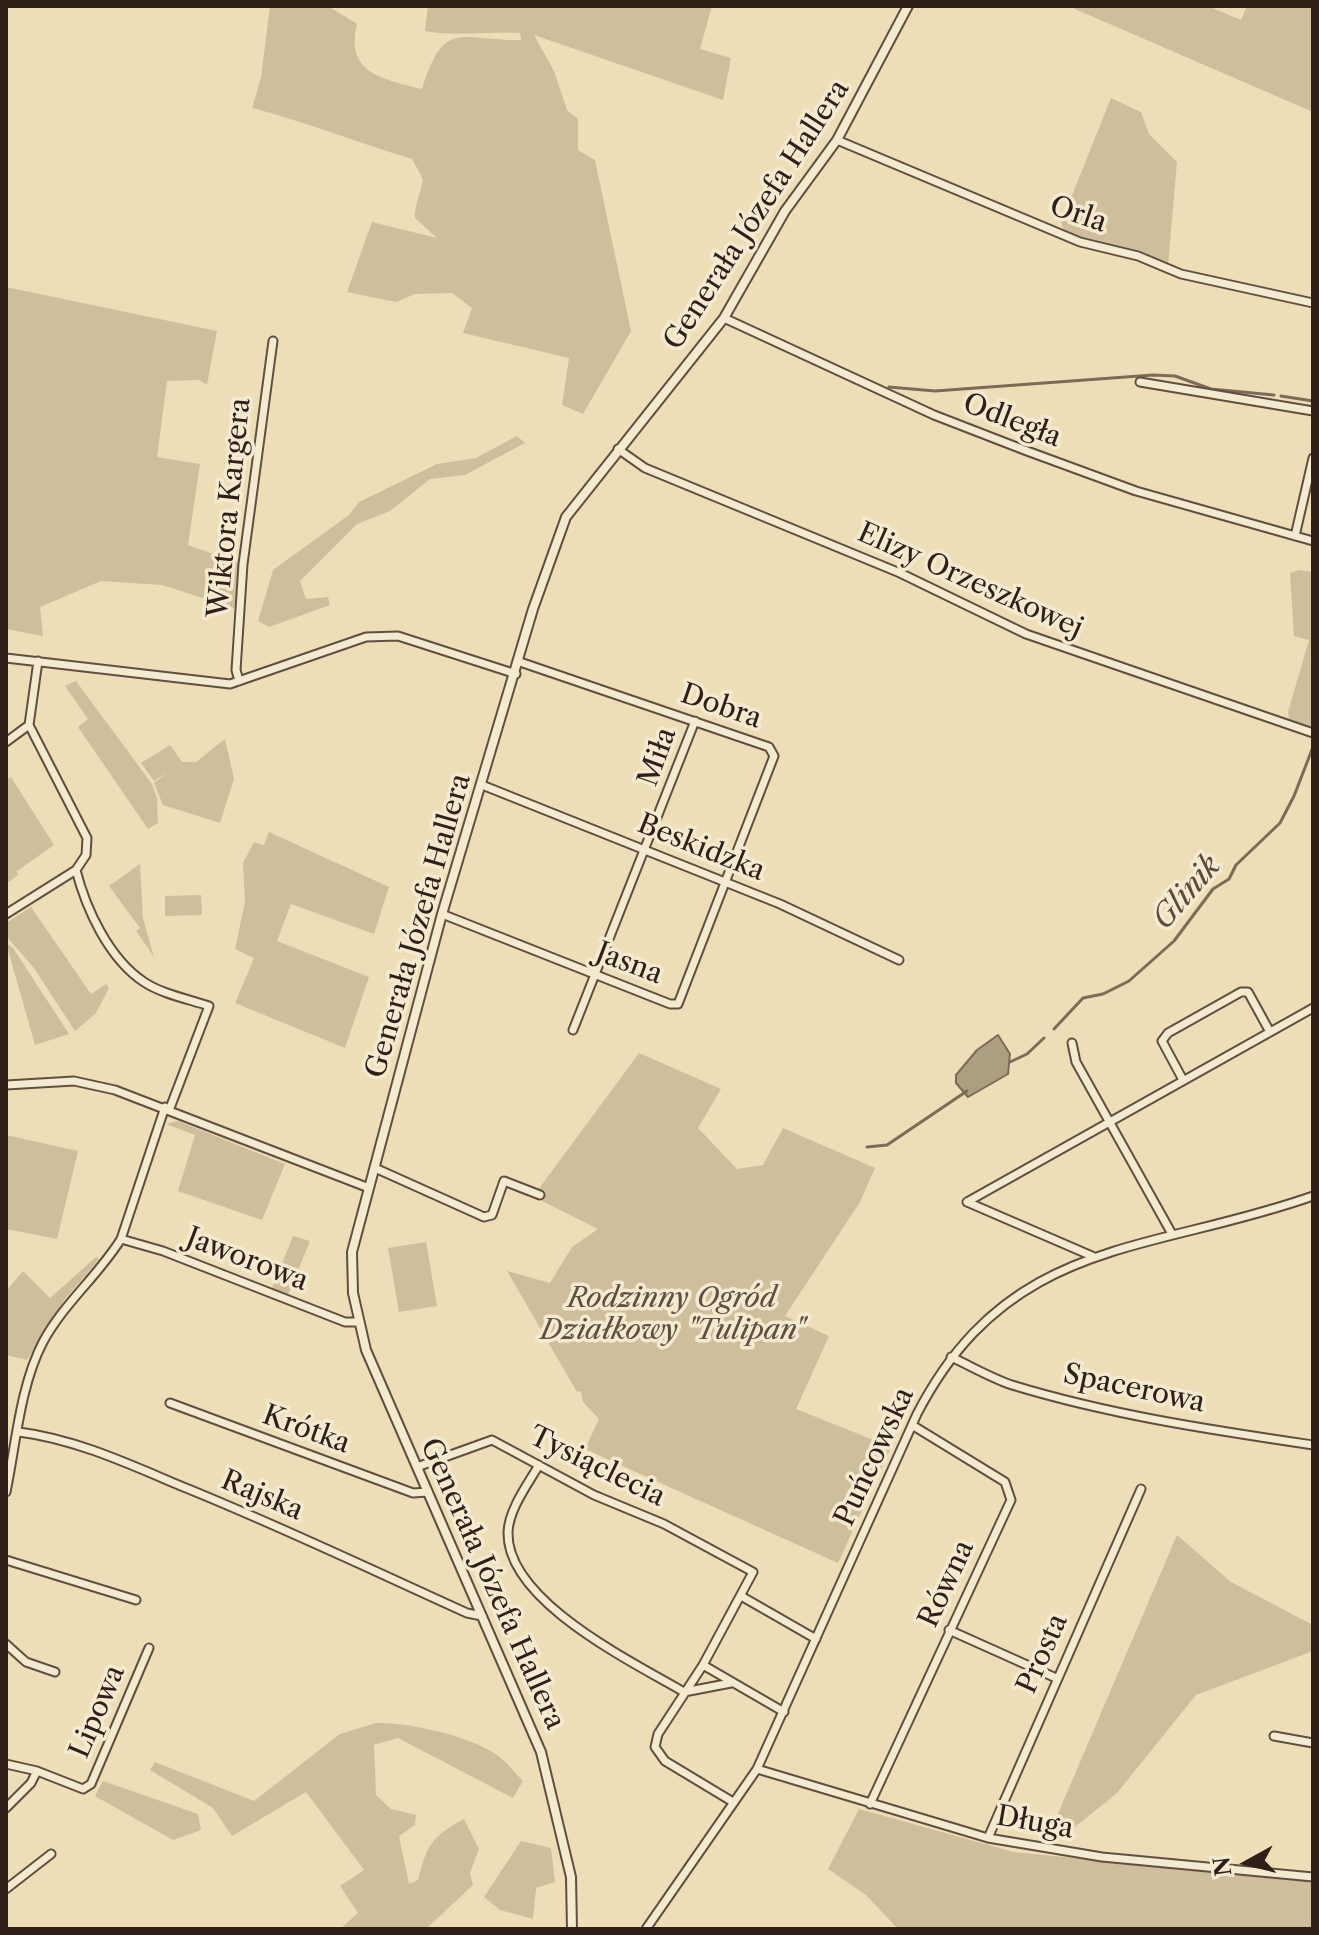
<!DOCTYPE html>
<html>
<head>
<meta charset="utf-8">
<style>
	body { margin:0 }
	#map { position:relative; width:1319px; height:1935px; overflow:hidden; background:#eedeb7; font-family:"Libre Caslon Text",serif }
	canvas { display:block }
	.frame { position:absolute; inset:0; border:8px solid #301f18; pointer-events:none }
	.north { position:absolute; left:1207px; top:1823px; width:80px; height:80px; -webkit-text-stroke:6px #f4ead0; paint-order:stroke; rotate:262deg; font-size:22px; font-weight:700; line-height:32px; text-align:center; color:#301f18 }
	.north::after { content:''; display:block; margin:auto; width:28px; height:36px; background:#301f18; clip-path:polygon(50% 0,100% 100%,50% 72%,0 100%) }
</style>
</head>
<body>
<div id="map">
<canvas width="1319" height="1935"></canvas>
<div class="frame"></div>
<div class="north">N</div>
</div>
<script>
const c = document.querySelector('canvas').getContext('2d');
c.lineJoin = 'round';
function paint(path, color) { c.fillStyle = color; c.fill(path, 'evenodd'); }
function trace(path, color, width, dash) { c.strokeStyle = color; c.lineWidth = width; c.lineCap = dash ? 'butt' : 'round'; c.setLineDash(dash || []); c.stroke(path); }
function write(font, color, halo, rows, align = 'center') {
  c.font = font + ' "Libre Caslon Text",serif'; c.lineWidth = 7; c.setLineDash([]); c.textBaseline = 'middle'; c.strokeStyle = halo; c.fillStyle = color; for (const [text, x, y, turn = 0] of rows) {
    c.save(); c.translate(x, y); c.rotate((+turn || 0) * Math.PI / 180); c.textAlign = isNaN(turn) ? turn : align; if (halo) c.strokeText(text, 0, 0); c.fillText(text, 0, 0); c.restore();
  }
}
paint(new Path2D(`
	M270,6H328L357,24C345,73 382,79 422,89C444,17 461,41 521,40L520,33C491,32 450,36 425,31L428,6H712L700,49L731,58L723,100L534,35L554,71L567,110L578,119V150L595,160L631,331L583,414L562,405L569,358L463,333L472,308L452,293L415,294L396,302L347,292L372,222L437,238L415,218C414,203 425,183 422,178C420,172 415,165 412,159C358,143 307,122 252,108L261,78Z
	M1068,6H1208L1241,20L1247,6H1313V112Z
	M1111,98L1141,112L1149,134L1177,162L1168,266L1065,233L1061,223Z
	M6,287L217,331L207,385L199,380L167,381L157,457L200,464L188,545L239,563L237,609L162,585L101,581L40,607L43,636L6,629Z
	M517,436L525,443L465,475L430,479L390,511L357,524L300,581L306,599L328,597L330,605L269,627L258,621L273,570L349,515L359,502L437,464L476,458Z
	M1299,570L1313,572V729L1289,719L1288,712L1309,640L1294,636L1290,573Z
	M76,681L152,784L157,799L158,823L148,829L78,727L88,719L65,686Z
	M225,739L234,779L220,823L163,805L154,783L167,773L154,781L141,763L170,745L182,762H196Z
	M11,777L54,845L17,871L18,875L6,884V780Z
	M269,832L389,887L374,934L291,904L277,941L369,977L345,1048L235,1003L254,958L235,949L245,902L243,863L254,842L264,845Z
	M140,864L143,918L154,957L136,931L140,928L109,886Z
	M201,895L202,915L165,916V896Z
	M31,907L91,994L106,984L109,988L96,1013L75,1031L34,968L6,936V923Z
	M6,943L13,948L69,1034L35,1045Z
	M639,1053L721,1089L698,1128L737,1169L763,1165L783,1128L875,1168L860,1202L785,1316L829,1336L796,1409L891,1447L838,1563L585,1449L599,1419L583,1402L581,1391L577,1392L507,1271L550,1283L572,1247L598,1229L542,1201L545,1194L538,1190Z
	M178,1121L285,1164L262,1220L178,1191L195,1135L166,1124Z
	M6,1135L78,1151L57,1239L6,1229Z
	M293,1236L310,1241L288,1295L272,1288Z
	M426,1242L437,1306L399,1312L388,1248Z
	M96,1257L99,1259L65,1299L27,1360L6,1355V1291L23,1271L50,1298Z
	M1177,1535L1231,1582L1313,1625V1651L1196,1695L1117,1793L1059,1840L1048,1837Z
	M376,1723C409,1722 476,1737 501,1758C509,1765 516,1774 523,1781L513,1798L398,1738L374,1745L376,1795L391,1809L416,1815L415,1825L399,1836L409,1884L418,1880C427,1845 431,1837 464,1819L479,1849L470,1873L473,1885L426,1929H340L358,1913L340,1886L364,1870L306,1792L232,1836L213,1808L150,1770L155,1762L254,1801L340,1734Z
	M103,1781L198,1814L201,1830L173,1840L95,1796Z
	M859,1809L1014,1852L1313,1882V1929H898L866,1895L828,1869Z
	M521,1841L551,1848L555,1882L536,1888L533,1919L500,1910L484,1897Z`), '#cebe9c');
const water = new Path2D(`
	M998,1035L1010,1054L1008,1074L968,1097L956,1083V1075L977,1050Z`);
paint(water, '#ad9d81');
trace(water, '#7b6b57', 2);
trace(new Path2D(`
	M889,387L935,391L1153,375L1175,376L1211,389L1274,395
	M1281,396L1313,401
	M1054,1029L1083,998L1103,994L1129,981L1174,941L1213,889L1229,879L1236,865L1280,823L1294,796L1313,747
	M1010,1062L1027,1054L1044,1038
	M867,1147L887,1145L967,1091`), '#7b6b57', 3);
const minor = new Path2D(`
	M837,140L1080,242L1138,256L1181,274L1313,303
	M724,318L934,415L1027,451L1136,491L1313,541
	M1140,382L1313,411
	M618,449L645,468L900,573L1026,634L1313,733
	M1295,536L1313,458
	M6,658L230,684L366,637L398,636L516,674
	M239,681L236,670L243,564L273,341
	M29,725L87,838L86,855L76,870C86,909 109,959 144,982C162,994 188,999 209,1006L170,1108
	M29,725L38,661
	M6,742L29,725
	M482,785L780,904L899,960
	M6,914L76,870
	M442,914L670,1004H678L774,756L769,747L520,662
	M573,1030L695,721
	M1072,1043L1076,1062L1172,1234
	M1183,1080L1162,1041L1168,1033L1241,992H1248L1270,1032
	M6,1085L74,1081L115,1090L369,1188
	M375,1168L484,1217L492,1215L504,1181L540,1195
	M967,1202L1313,1008
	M967,1202L1092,1256
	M121,1239L163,1251L345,1322H358
	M951,1357C971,1366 991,1378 1012,1385C1110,1415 1212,1430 1313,1445
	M170,1403L413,1493L428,1492
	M19,1432C75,1439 129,1464 181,1486C278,1525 372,1570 467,1613L482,1616
	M539,1465C528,1484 509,1509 508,1532C506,1601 633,1662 684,1692L731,1683
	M417,1467L492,1440L594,1495L664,1524L753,1572L703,1665L658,1734L655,1747L665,1761L733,1802
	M6,1492C16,1444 20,1386 43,1342C64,1303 98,1276 121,1239L165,1107
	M6,1560L136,1600
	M741,1596L816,1639
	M949,1630L1056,1678
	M6,1644L26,1662L55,1672
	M703,1665L784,1712
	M1274,1736L1313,1743
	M6,1764L37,1771L83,1789L91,1784L149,1648
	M757,1769L988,1838L1102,1857L1313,1877
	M870,1804L1011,1500L1005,1482L912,1425
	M6,1808L31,1783L37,1771
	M988,1838L1141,1489
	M6,1889L51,1854
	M646,1929L757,1769L917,1414C1009,1236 1149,1254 1313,1196`);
const tertiary = new Path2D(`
	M572,1929L571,1877L541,1752L366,1350L353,1293L352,1252L442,914L533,609L566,517L724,318L785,211L837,140L908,6`);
trace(minor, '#604f40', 11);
trace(tertiary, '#604f40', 12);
trace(minor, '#f4ead0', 7);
trace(tertiary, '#f4ead0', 8);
write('28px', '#301f18', '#f4ead0', [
	["Generała Józefa Hallera",757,215,-57],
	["Orla",1078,215,19],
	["Odległa",1012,421,21],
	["Wiktora Kargera",230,508,-84],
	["Elizy Orzeszkowej",970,581,24],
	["Dobra",721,707,19],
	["Miła",658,757,-70],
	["Beskidzka",701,848,22],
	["Generała Józefa Hallera",419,926,-74],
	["Jasna",629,964,21],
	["Jaworowa",247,1260,21],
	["Spacerowa",1134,1389,12],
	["Krótka",306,1430,20],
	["Puńcowska",875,1457,-65],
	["Tysiąclecia",597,1467,26],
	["Rajska",262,1496,23],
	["Generała Józefa Hallera",492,1584,66],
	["Równa",947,1584,-65],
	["Prosta",1043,1654,-66],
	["Lipowa",98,1712,-67],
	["Długa",1035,1823,10]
]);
write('italic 28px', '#5f4f40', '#f4ead0', [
	["Rodzinny Ogród",672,1299],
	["Działkowy \"Tulipan\"",672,1331]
]);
write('italic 30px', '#5c4b3d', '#f4ead0', [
	["Glinik",1187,893,-49]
]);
</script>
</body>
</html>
